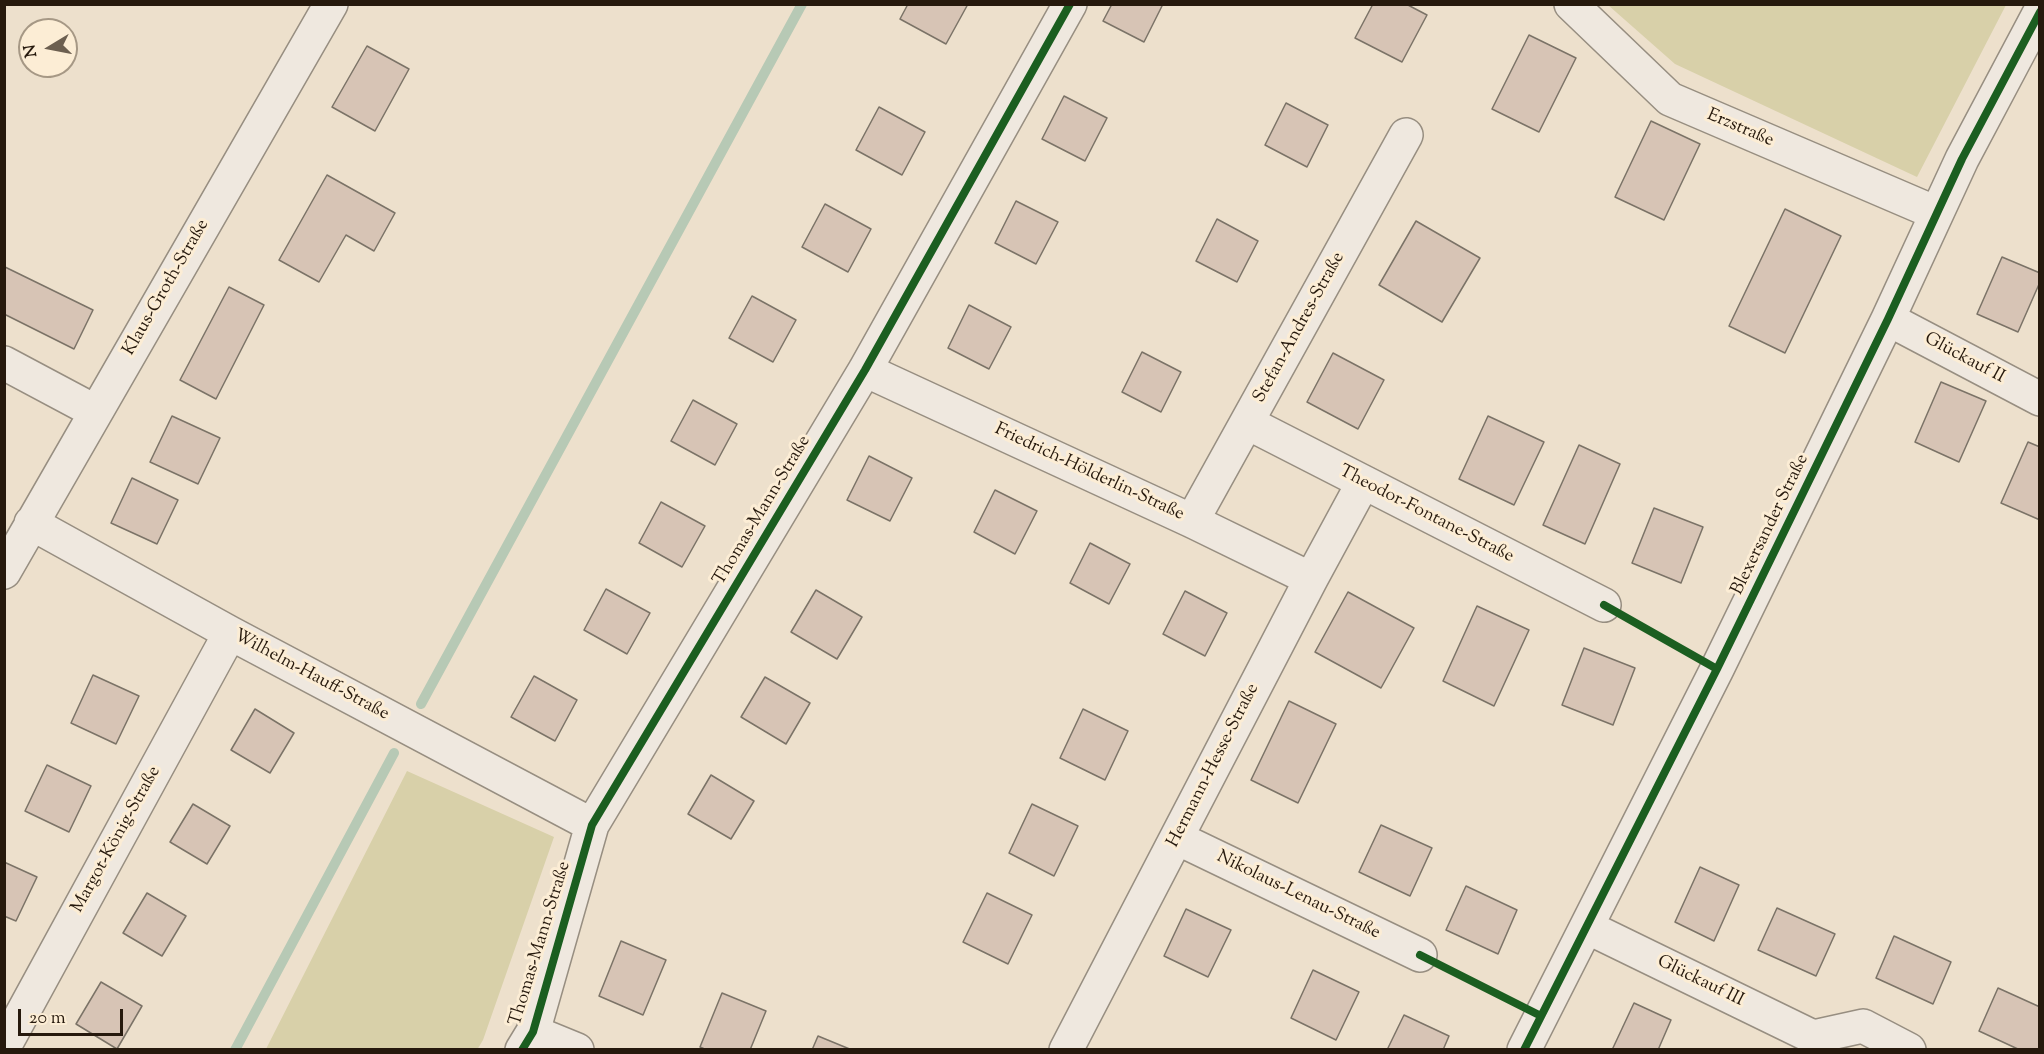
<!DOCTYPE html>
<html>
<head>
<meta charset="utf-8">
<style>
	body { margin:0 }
	#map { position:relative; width:2044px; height:1054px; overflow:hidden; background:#ede0cc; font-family:"Sorts Mill Goudy",serif }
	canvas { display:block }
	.frame { position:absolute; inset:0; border:6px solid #26190d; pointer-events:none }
	.north { position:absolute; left:18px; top:18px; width:60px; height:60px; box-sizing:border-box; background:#fcedd5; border:2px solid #a69885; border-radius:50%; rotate:260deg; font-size:16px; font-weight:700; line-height:24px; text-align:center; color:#26190d }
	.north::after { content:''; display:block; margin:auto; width:21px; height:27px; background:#6c5f50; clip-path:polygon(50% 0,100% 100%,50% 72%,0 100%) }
	.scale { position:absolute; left:18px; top:1009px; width:105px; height:27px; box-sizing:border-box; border:3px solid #26190d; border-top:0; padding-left:8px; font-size:18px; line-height:21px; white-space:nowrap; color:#26190d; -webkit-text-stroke:4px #fcedd5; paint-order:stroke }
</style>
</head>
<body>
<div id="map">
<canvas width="2044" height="1054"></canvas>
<div class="frame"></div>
<div class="north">N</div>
<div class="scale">20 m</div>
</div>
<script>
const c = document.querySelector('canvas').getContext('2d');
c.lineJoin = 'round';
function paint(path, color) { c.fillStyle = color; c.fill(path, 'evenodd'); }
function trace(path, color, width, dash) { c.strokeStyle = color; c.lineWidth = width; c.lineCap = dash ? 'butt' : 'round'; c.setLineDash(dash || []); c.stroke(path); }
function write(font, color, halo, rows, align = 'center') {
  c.font = font + ' "Sorts Mill Goudy",serif'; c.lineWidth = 6; c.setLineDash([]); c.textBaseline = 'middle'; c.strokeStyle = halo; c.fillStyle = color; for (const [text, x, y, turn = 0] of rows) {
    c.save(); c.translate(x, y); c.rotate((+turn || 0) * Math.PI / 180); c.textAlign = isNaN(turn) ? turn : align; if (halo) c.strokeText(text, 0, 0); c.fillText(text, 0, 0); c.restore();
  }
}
paint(new Path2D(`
	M1608,5H2006L1917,177L1675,64Z
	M407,771L554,837L483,1040L477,1050L266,1049Z`), '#d8d0a9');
trace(new Path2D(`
	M421,704L802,4
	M235,1050L394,753`), '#b7c9b5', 10);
const building = new Path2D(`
	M908,4H968L946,44L900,19Z
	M1112,4H1163L1144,42L1103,21Z
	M1373,4H1406L1427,15L1402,62L1355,38Z
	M1529,35L1576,58L1539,132L1492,109Z
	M367,46L409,69L375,131L332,107Z
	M1064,96L1107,118L1085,161L1042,139Z
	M1286,103L1328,125L1307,167L1265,145Z
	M879,107L925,132L902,175L856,150Z
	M1651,121L1700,144L1664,220L1615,197Z
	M327,175L395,213L374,251L346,235L319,282L279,260Z
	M1016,201L1058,222L1036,264L995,243Z
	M825,204L871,229L848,272L802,247Z
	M1785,209L1841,236L1785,353L1729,326Z
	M1217,219L1258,241L1237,282L1196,261Z
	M1416,221L1480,258L1442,322L1379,285Z
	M2002,257L2040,273V282L2018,332L1977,314Z
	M5,267L93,310L74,349L4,314Z
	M229,287L264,305L216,399L180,380Z
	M752,296L796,320L773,362L729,338Z
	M969,305L1011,327L989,369L948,348Z
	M1142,352L1181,372L1161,412L1122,392Z
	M1333,353L1384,380L1358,429L1307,402Z
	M1941,382L1986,401L1959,462L1915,442Z
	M693,400L737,424L715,465L671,441Z
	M172,416L220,438L198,484L150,462Z
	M1488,416L1544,442L1514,505L1459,479Z
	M2028,442L2040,447V520L2001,503Z
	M1579,445L1620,464L1585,544L1543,525Z
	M869,456L912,478L890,521L847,500Z
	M132,478L178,500L157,544L111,523Z
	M995,490L1037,511L1015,554L974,532Z
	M661,502L705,526L682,567L639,543Z
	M1654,508L1703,527L1681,583L1632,563Z
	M1090,543L1130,564L1109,604L1070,583Z
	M606,589L650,613L627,654L584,630Z
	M816,590L862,617L837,659L791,632Z
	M1185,591L1227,613L1205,656L1163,634Z
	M1348,592L1414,628L1381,688L1315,652Z
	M1477,606L1529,630L1494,706L1443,681Z
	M1584,648L1635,668L1613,725L1562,705Z
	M93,675L139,696L116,744L71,723Z
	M534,676L577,700L555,741L511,717Z
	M765,677L810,703L786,744L741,717Z
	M1289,701L1336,724L1298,803L1251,780Z
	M255,709L294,733L270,773L231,750Z
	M1083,709L1128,731L1105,780L1060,758Z
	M47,765L91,786L69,832L25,811Z
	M711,775L754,801L731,839L688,814Z
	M193,804L230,826L207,864L170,842Z
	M1032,804L1078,826L1054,876L1009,853Z
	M1381,825L1432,848L1410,896L1359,872Z
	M4,862L37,877L16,921L4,916Z
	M1700,867L1739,885L1714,941L1675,922Z
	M1466,886L1517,910L1498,954L1446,930Z
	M147,893L186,916L162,956L123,933Z
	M987,893L1032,915L1008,964L963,942Z
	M1777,908L1835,934L1816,976L1758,950Z
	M1186,909L1231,930L1208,977L1164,956Z
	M1894,936L1951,962L1933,1004L1876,978Z
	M621,941L666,960L643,1015L599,996Z
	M1313,970L1359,992L1336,1040L1291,1018Z
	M101,982L142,1006L117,1049L76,1024Z
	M1998,988L2040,1007V1050H2020L1979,1031Z
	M722,993L766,1011L750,1050H707L700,1047Z
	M1634,1003L1671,1020L1658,1050H1612Z
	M1404,1015L1449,1036L1443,1050H1387Z
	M818,1036L852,1050H812Z`);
paint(building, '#d7c4b5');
trace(building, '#7b7367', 1.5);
const minor = new Path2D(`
	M1571,4L1670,99L1936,213
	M1888,319L2040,399
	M4,363L96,412
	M865,370L1192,521L1311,579
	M1248,423L1604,605
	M1192,521L1406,135
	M31,523L230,633L592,825
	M4,572L331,4
	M1177,838L1420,955
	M1587,927L1813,1037L1863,1026L1909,1050
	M533,1032L577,1050
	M4,1047L230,633
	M522,1050L533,1032L592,825L865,370L1070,4
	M1066,1050L1311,579L1363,483
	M1524,1050L1717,669L1888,319L1962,159L2040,12`);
trace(minor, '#978e81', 36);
trace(minor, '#efe8df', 33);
trace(new Path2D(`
	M1604,605L1717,669
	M1420,955L1541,1016
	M522,1050L533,1032L592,825L865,370L1070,4
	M1524,1050L1717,669L1888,319L1962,159L2040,12`), '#1b5e20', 8);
write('18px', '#26190d', '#fcedd5', [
	["Erzstraße",1740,129,23],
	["Klaus-Groth-Straße",167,288,-60],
	["Stefan-Andres-Straße",1300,328,-61],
	["Glückauf II",1964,359,28],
	["Friedrich-Hölderlin-Straße",1089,473,25],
	["Thomas-Mann-Straße",763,511,-59],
	["Theodor-Fontane-Straße",1426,515,27],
	["Blexersander Straße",1771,525,-64],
	["Wilhelm-Hauff-Straße",311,676,28],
	["Hermann-Hesse-Straße",1214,766,-63],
	["Margot-König-Straße",117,840,-61],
	["Nikolaus-Lenau-Straße",1298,896,26],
	["Thomas-Mann-Straße",541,944,-73],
	["Glückauf III",1700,982,26]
]);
</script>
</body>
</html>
